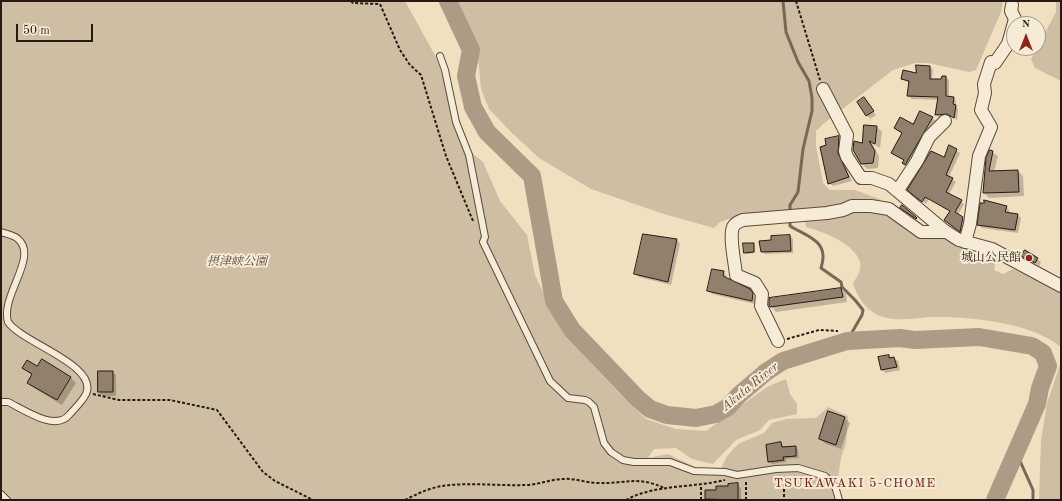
<!DOCTYPE html>
<html>
<head>
<meta charset="utf-8">
<style>
	body { margin:0 }
	#map { position:relative; width:1062px; height:501px; overflow:hidden; background:#f0e0c0; font-family:"Old Standard TT",serif }
	canvas { display:block }
	.frame { position:absolute; inset:0; border:2px solid #271913; pointer-events:none }
	.north { position:absolute; left:1006px; top:16px; width:40px; height:40px; box-sizing:border-box; background:#f5ebd6; border:1px solid #a39788; border-radius:50%; rotate:0deg; font-size:11px; font-weight:700; line-height:16px; text-align:center; color:#271913 }
	.north::after { content:''; display:block; margin:auto; width:14px; height:18px; background:#8f2418; clip-path:polygon(50% 0,100% 100%,50% 72%,0 100%) }
	.scale { position:absolute; left:16px; top:24px; width:77px; height:18px; box-sizing:border-box; border:2px solid #271913; border-top:0; padding-left:5px; font-size:12px; line-height:14px; white-space:nowrap; color:#271913; -webkit-text-stroke:3px #f5ebd6; paint-order:stroke }
</style>
</head>
<body>
<div id="map">
<canvas width="1062" height="501"></canvas>
<div class="frame"></div>
<div class="north">N</div>
<div class="scale">50 m</div>
</div>
<script>
const c = document.querySelector('canvas').getContext('2d');
c.lineJoin = 'round';
function paint(path, color) { c.fillStyle = color; c.fill(path, 'evenodd'); }
function trace(path, color, width, dash) { c.strokeStyle = color; c.lineWidth = width; c.lineCap = dash ? 'butt' : 'round'; c.setLineDash(dash || []); c.stroke(path); }
function write(font, color, halo, rows, align = 'center') {
  c.font = font + ' "Old Standard TT","Noto Serif JP",serif'; c.lineWidth = 4; c.setLineDash([]); c.textBaseline = 'middle'; c.strokeStyle = halo; c.fillStyle = color; for (const [text, x, y, turn = 0] of rows) {
    c.save(); c.translate(x, y); c.rotate((+turn || 0) * Math.PI / 180); c.textAlign = isNaN(turn) ? turn : align; if (halo) c.strokeText(text, 0, 0); c.fillText(text, 0, 0); c.restore();
  }
}
paint(new Path2D(`
	M1,1H405L436,57L445,83L451,118L461,144L483,162L500,201L527,235L535,275L563,333L621,395L646,419L676,429L706,431L767,387L786,379L790,394L797,404V414L769,420L760,430L736,440L713,464L692,459L676,448L654,449L648,458L668,454L697,468L721,469L727,456L738,444L764,433L772,423L786,419L816,418L828,407L848,416L846,443L841,458L837,483L843,500H1Z
	M457,1H1003L1001,12L976,70L969,72L928,63H915L893,70L823,124L816,131V146L823,183L830,190H855L882,200L804,212L731,218L720,222L714,228L664,214L591,189L539,158L511,132L489,109L481,89L477,45Z
	M1056,1H1061V81L1035,68L1031,59L1056,12Z
	M857,210L871,211L896,218L997,256L994,270L1003,274L1013,269L1061,291V347C1031,322 968,316 929,317C916,318 900,321 887,318C868,314 858,299 853,283C857,277 862,270 860,262C855,244 822,231 806,227L805,220Z
	M1061,362V500H1039L1041,440L1047,403Z`), '#cebea3');
paint(new Path2D(`
	M930,67L933,70L932,80H942L946,77L949,80V97H953L956,101V106L958,109L957,120L951,116L939,118L936,114L939,100L912,99L908,96L909,83L902,79L917,74Z
	M864,99L876,115L870,119L858,103Z
	M932,118L936,121L909,168L903,163L904,161L892,153L903,134L895,128L913,126Z
	M877,127L882,132L880,148L872,143L879,157L878,168L867,169L862,164L863,144Z
	M838,137L842,140L841,158L852,181L833,186L829,183L828,146Z
	M950,147L960,153L949,177L956,182L949,194L964,204L958,215L966,221L963,234L945,220L950,211L929,199L926,204L912,192L944,158Z
	M990,151L998,156L994,172L1018,171L1023,176L1024,196L989,198L984,193Z
	M985,204L1006,207L1009,210V213L1018,215L1021,218L1018,233L982,228L978,225Z
	M790,236L793,239V253L765,254L762,251L772,241Z
	M677,240L680,244L671,285L639,277L635,274Z
	M754,244L755,253L747,254L745,253Z
	M1023,256L1037,259L1041,262L1039,266Z
	M723,272L727,276L726,278L749,290L756,298L755,304L712,294L708,290Z
	M841,289L846,294L847,302L776,312L771,306Z
	M889,356L898,361L900,370L886,373L882,370Z
	M42,360L71,378L76,383L62,405L34,388L29,383L33,376L24,368H38Z
	M99,372H113L116,375V396H103L99,392Z
	M845,418L850,423L841,449L826,444L820,439Z
	M781,443L784,448L795,447L798,450L799,458L786,459V462L772,464L769,461Z
	M737,484L741,488V500H708L706,498L717,491Z`), '#0003');
trace(new Path2D(`
	M783,1L786,32L798,62L809,81L812,98V111L803,149L798,192L790,205V214
	M790,220V226C808,237 830,241 821,268L841,282L842,287L855,300L863,310L862,315L847,341
	M1016,452L1033,490V500`), '#776857', 3);
trace(new Path2D(`
	M448,1L471,50L466,76L473,107L487,132L532,176L554,301L572,330L638,399L650,409L667,415L696,418L716,414L728,407L739,395L766,372L783,361L847,341L900,338L915,340L979,337L1032,346L1043,353L1048,366L1040,388L1037,404L995,500`), '#ac9c85', 18);
const building = new Path2D(`
	M916,65L930,66V79H941L942,76H946V96L954,97L953,104L956,105L954,118L947,114L935,115L938,97L907,96L909,81L901,79L903,70L916,73Z
	M864,97L874,111L866,116L857,102Z
	M920,111L933,117L905,165L902,163L904,160L891,153L902,133L894,128L900,117L913,124Z
	M864,125L877,126L875,144L869,141L875,151L873,163L861,164L853,150L854,141L862,143Z
	M839,136L838,153L849,177L828,184L820,147L826,145L825,139Z
	M949,145L957,149L946,175L953,178L946,192L962,200L955,212L963,217L960,232L944,220L950,211L925,197L922,202L907,190L931,151L944,157Z
	M990,150L993,151L989,171L1018,170L1019,192L983,193L986,158Z
	M984,200L1007,206L1005,212L1018,214L1015,230L977,225L980,203H984Z
	M902,205L916,217L917,218L916,219L900,208Z
	M643,234L677,239L668,282L634,274Z
	M790,235L791,251L761,252L759,241L771,240V236Z
	M743,243H754V252L744,253Z
	M1025,250L1038,258L1035,263L1021,256Z
	M712,269L724,271L723,276L750,289L753,293L752,301L707,291Z
	M841,288L843,297L770,307L769,305V298Z
	M889,355V358L894,357L897,367L881,370L878,357Z
	M42,359L71,377L57,400L27,383L32,374L22,368L27,360L37,366Z
	M98,371H113V392H98Z
	M828,411L845,417L836,445L819,439Z
	M781,442L782,447L796,446V456L783,457L784,460L768,462L766,445Z
	M738,483V500L705,499V490H716V486H728V484Z`);
paint(building, '#90806d');
trace(building, '#271913', 1);
const service = new Path2D(`
	M440,56L445,70L456,122L469,155L485,237L483,242L550,381L568,398L585,400L589,402L594,407L604,443L611,452L623,460L634,462H670L694,471L725,472L737,475L776,469L798,468L825,476L835,486L839,500
	M1,232C6,234 14,235 18,239C39,257 0,296 8,322C22,343 99,365 86,394C82,402 74,409 69,415C55,432 23,409 8,402H1
	M1,494L7,500`);
const minor = new Path2D(`
	M823,89L847,135L845,151L847,157L861,178H872L889,184L945,231L959,240L992,249L1061,286
	M898,190L917,161L929,137L945,121
	M965,242L970,224L979,156L991,127L981,110L985,93L984,84L991,62L995,63L1008,44L1015,19L1011,11L1012,5
	M778,341L761,306L762,294L755,283L736,275C735,263 729,237 733,227C735,223 740,221 743,220L827,213L843,210L852,206H871L889,209L921,232H946`);
trace(service, '#594b3e', 8);
trace(minor, '#594b3e', 14);
trace(new Path2D(`
	M351,1L353,3L380,4L400,50L410,65L421,75L446,156L473,221
	M796,1L820,80
	M787,339L819,330L838,331
	M93,394L119,400H170L217,410L263,472L275,481L313,500
	M779,476V479L784,484V500
	M405,500C417,494 429,488 442,486C469,482 498,486 525,485C538,485 551,479 564,479C575,478 586,483 598,483C626,484 638,475 666,489
	M626,500C655,484 693,488 725,480
	M701,500V485
	M746,500V481`), '#271913', 2, [3, 2]);
trace(service, '#f5ebd6', 6);
trace(minor, '#f5ebd6', 12);
for (const [x, y, r, color] of [
	[1029,258,4,"#8f2418"]
]) { const dot = new Path2D(); dot.arc(x, y, r, 0, 2 * Math.PI); c.fillStyle = color; c.fill(dot); trace(dot, '#f5ebd6', 1.5); }
write('12px', '#271913', '#f5ebd6', [
	["城山公民館",1021,258]
], 'right');
write('italic 12px', '#594b3e', '#f5ebd6', [
	["摂津峡公園",237,262]
]);
write('italic 13px', '#5c4d41', '#f5ebd6', [
	["Akuta River",750,387,-39]
]);
c.letterSpacing = '1px';
write('13px', '#7a1f14', '#f5ebd6', [
	["TSUKAWAKI 5-CHOME",855,484]
]);
c.letterSpacing = '0px';
</script>
</body>
</html>
